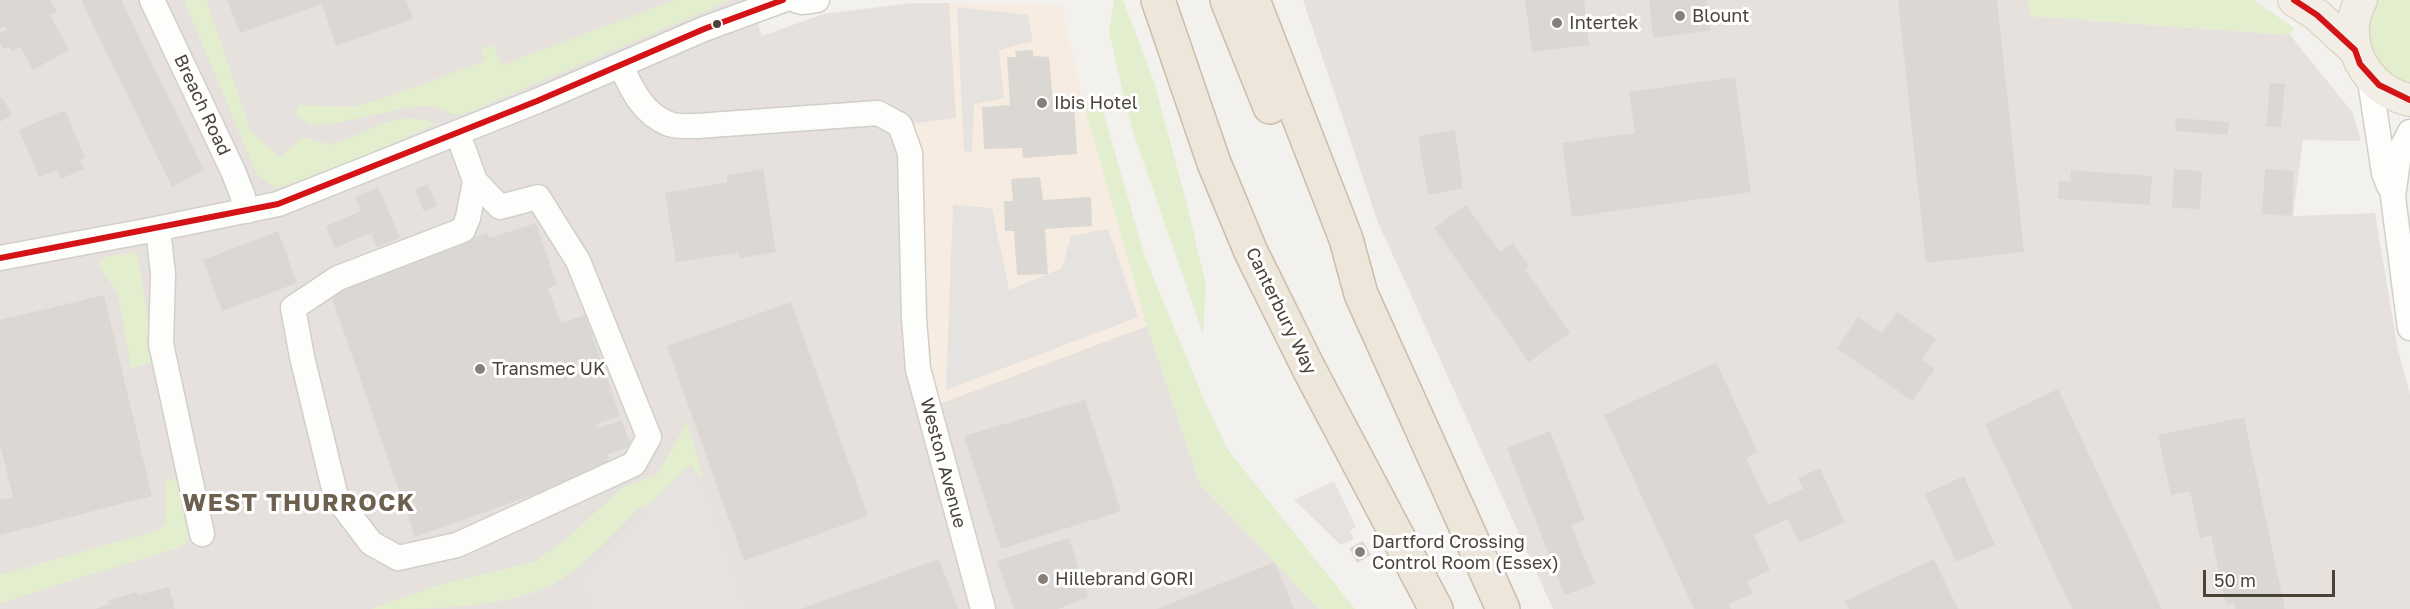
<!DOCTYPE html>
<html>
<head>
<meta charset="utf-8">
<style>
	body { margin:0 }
	#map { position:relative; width:2410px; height:609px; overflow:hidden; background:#f3f1ee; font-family:"Golos Text",sans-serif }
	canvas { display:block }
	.scale { position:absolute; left:2203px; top:570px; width:132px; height:27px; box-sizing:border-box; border:3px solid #4b4338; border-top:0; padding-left:8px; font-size:18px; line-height:21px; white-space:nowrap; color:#4b4338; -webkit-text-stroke:4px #fff; paint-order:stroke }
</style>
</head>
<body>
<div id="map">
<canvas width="2410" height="609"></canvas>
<div class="scale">50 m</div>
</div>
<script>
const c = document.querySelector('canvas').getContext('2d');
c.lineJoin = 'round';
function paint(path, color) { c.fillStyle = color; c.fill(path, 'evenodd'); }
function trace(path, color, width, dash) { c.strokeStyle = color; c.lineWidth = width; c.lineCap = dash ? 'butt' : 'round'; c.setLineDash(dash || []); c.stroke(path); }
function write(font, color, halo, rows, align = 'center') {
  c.font = font + ' "Golos Text",sans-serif'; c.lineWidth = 6; c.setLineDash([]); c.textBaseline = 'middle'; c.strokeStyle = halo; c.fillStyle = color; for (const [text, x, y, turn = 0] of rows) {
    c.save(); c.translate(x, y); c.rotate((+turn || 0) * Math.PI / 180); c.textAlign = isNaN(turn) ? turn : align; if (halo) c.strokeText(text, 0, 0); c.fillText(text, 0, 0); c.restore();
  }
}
paint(new Path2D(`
	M949,3L1062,5L1083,101L1147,326L929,409L900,125L956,118Z`), '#f6ece1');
paint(new Path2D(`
	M0,0H756L754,11L762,36L823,14L913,3H949L956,118L901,125L929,408L1147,326L1200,484L1319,609H0Z
	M1303,0H2028L2031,16L2290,35L2353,113L2361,141L2303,140L2293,216L2375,213L2398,350L2410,394V609H1553L1377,220Z`), '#e6e1dd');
paint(new Path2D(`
	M184,0H206L251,131L280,158L302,137L333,145L389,121L409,118L426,120L436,124L343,165L277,188L257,175Z
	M675,0H731L462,115H455L433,106L410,107L328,125L311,124L295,115L299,105H304L350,107L376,101L485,61L482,48L493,45L502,65Z
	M1114,0H1123L1154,82L1185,197L1206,285L1203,334L1131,126L1109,32Z
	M2028,0H2254L2294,28L2290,35L2031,16Z
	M2370,0H2410V87L2374,66L2362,17Z
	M1083,101H1100L1145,257L1204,400L1228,450L1355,609H1319L1200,484L1147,326Z
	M137,252L155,362L131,368L118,294L98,265L104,257Z
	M687,421L703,477L660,518L641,505C614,534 586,565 552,585C501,609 428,609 371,609L438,585L534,562L564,541L622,488L658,474Z
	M184,477L195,535L180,547L0,603V575L158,530L165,523L166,481Z`), '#e2eecd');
paint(new Path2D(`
	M957,7L1028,15L1033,41L999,50L1004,98L974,104L972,152L964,151Z
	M953,205L992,208L1009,290L1062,268L1071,236L1108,229L1138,317L946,390Z
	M691,464L710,492L749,609H587L578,574Z
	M1334,481L1356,527L1350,531L1354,539L1341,545L1294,500Z`), '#e5e2df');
paint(new Path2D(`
	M0,0H50L57,11L50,15L69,50L33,70L20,47L12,51L10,47L3,49L0,44V33L7,30L5,26L0,29Z
	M81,0H121L204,170L172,187Z
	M227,0H406L413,19L336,46L322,4L240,33Z
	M1525,0H1584L1589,45L1532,52Z
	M1649,0H1707L1711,31L1653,38Z
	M1898,0H1997L2024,252L1926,263Z
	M1033,50V56L1049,57L1053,102L1074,101L1077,154L1023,158L1022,148L984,149L982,107L1010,105L1007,57H1016L1015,51Z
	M1735,77L1751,192L1572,217L1562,143L1635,133L1629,92Z
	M2270,83L2285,84L2281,127L2266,126Z
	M2,97L12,115L0,122V98Z
	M65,110L85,158L80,160L84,169L61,179L58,170L39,177L19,130Z
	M2176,118L2229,122L2228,135L2175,131Z
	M1455,130L1463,188L1428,195L1418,136Z
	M763,169L776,252L740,258L738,253L676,262L665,193L727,182V175Z
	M2174,169L2202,171L2200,209L2172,208Z
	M2265,169L2294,171L2292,216L2262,214Z
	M2071,170L2152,176L2150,205L2058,199L2059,181L2070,182Z
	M1040,177L1043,200L1091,197L1092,226L1045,229L1048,274L1017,275L1014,231H1005L1004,201H1013L1011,179Z
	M428,184L437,206L424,212L415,189Z
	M378,187L400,238L377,247L371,233L335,248L326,226L361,211L355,197Z
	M1466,205L1500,252L1513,243L1529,266L1525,269L1570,333L1529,362L1434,228Z
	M536,223L557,285L548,288L561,323L585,315L620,416L596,424L598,428L622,420L631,446L607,455L610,463L571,478L572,481L415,537L329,289L487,233L489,238Z
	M278,231L297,283L222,311L203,260Z
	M104,295L152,496L0,535V500L13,497L0,445V320Z
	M791,302L868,516L744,561L667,346Z
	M1897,312L1936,339L1922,360L1935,369L1912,401L1837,348L1858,317L1882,333Z
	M1716,362L1758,452L1746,458L1768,505L1803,489L1798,478L1820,468L1845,522L1799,543L1788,519L1754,535L1770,570L1747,581L1753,593L1729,604L1731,609H1694L1604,415Z
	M2058,389L2162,609H2072L1985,424Z
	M1085,400L1121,511L1001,549L964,436Z
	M2244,417L2285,609H2235L2234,603L2226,605L2211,535L2200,538L2190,491L2171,495L2158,435Z
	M1550,431L1585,520L1571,525L1595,584L1565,595L1507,448Z
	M1964,476L1995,545L1956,562L1925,494Z
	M1069,538L1088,597L1058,609H1014L997,561Z
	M1363,541L1371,555L1357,563L1349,548Z
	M939,559L958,609H800Z
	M1934,559L1958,609H1849L1845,601Z
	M1275,562L1294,609H1157Z
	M169,587L175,609H95L110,604L108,600L137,592L138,595Z`), '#dbd8d4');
const minor = new Path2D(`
	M152,0L233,171L242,194L247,211
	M795,0L802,2L817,0
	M621,66C632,90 643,114 669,124C677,127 689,126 697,126L878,113L900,125L910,153L914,318L918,369L983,609
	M2369,74L2384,173L2389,186
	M2410,132L2399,153L2393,197L2410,328
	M458,134L475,181L500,207L538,197L578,261L649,437L634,464L457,545L398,558L371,543L336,497L302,357L293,308L338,278L463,230L468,218L475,181
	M158,229L163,274L161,344L202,534
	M0,258L146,231L278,204L537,101L704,29L783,0`);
const major = new Path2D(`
	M2294,0L2317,15L2355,50
	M2361,0C2339,40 2365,91 2410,100`);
const highway = new Path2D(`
	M1158,0L1214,163L1251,252L1309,369L1436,609
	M1227,0L1270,107
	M1253,0L1346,239L1361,294L1503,609`);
trace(minor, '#d1cfcb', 27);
trace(major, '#d6ccba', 34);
trace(highway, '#ccbda8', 36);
trace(minor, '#fdfdfc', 24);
trace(major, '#f2eee6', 32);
trace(highway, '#ede6db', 33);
trace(new Path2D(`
	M2294,0L2317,15L2355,50L2360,64L2379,85L2410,100
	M0,258L278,204L537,101L704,29L783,0`), '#d41317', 6);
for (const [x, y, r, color] of [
	[1680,16,6,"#868078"],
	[1557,23,6,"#868078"],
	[717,24,5,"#4b4338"],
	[1042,103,6,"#868078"],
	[480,369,6,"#868078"],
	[1360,552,6,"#868078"],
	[1043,579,6,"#868078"]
]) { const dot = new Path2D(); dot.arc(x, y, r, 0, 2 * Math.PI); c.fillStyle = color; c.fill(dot); trace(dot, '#fff', 2); }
write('18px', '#4b4338', '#fff', [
	["Blount",1692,16],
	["Intertek",1569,23],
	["Ibis Hotel",1054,103],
	["Transmec UK",492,369],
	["Dartford Crossing",1372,542],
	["Control Room (Essex)",1372,563],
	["Hillebrand GORI",1055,579]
], 'left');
write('18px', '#4b4338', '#fff', [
	["Breach Road",202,105,65],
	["Canterbury Way",1281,311,64],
	["Weston Avenue",943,463,75]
]);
c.letterSpacing = '1.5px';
write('bold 24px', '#6e604e', '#fff', [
	["WEST THURROCK",299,503]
]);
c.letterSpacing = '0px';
</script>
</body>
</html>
